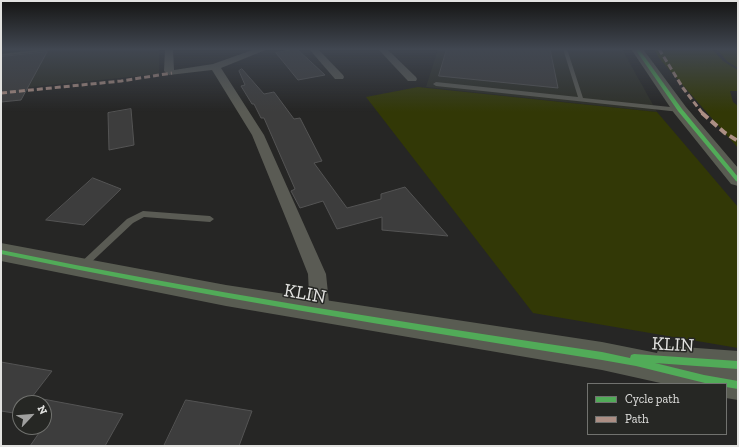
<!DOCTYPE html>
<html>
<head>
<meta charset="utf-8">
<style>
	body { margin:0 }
	#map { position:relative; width:739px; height:447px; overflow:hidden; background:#262625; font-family:"Zilla Slab",serif }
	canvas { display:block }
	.frame { position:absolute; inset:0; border:2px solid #e2e2e0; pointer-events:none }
	.legend { position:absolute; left:587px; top:383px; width:140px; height:52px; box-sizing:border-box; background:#262724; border:1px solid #71726f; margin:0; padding:5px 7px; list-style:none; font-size:12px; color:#e2e2e0 }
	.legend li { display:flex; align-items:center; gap:8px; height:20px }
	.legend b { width:20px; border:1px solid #71726f }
	.north { position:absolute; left:12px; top:395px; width:40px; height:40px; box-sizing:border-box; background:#262724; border:1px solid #71726f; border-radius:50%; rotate:64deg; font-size:11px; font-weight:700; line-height:16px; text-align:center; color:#e2e2e0 }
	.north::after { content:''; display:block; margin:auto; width:14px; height:18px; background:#a0a09f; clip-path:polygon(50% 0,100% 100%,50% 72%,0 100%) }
</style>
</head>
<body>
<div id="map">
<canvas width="739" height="447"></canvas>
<div class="frame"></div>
<ul class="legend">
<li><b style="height:5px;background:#51ab58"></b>Cycle path</li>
<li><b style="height:5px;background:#ac8f84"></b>Path</li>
</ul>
<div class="north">N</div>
</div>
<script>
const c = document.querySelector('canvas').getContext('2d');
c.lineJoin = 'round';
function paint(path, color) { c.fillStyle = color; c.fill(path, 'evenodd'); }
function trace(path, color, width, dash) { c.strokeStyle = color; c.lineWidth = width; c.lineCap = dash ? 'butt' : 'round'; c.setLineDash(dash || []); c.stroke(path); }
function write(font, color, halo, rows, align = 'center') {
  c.font = font + ' "Zilla Slab",serif'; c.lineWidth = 3; c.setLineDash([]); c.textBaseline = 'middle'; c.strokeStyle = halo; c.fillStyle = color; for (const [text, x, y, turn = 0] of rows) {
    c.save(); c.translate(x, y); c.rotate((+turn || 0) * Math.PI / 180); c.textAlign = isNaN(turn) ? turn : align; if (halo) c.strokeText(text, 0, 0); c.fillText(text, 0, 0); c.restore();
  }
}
paint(new Path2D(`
	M1,49H159V74L1,90Z
	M438,49H622L657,112L426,87Z`), '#2d2f27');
paint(new Path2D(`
	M654,49H712L723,61L738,70V91H730L733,102L738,106V148L659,58Z
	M716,49H738V68L728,62Z
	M418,87L657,112L738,207V348L533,313L366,97Z`), '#323806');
const building = new Path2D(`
	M297,49L325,75L298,80L276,53Z
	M447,49H550L558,88L439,76Z
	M47,52L21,100L1,102V57Z
	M242,69L264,94L274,92L294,119L300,118L322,161L314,163L347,208L381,199V194L405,187L448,236L382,230V217L337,229L323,201L300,208L291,191L295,189L264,118H261L254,104H252L241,86L245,85L239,71Z
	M131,109L134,145L109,150L108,113Z
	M93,178L121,189L84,225L46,220Z
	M1,362L52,371L32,397L123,414L105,446H30L48,420L44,419V403H20V414L1,411Z
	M186,400L252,411L239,446H164Z`);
paint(building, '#3d3d3d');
trace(building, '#545454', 1);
paint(new Path2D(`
	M45,49H62L1,56V54Z
	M563,49H567L583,98L680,108L683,110L680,112L436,86L433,84L436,82L578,97Z
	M143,211L210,216L214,219L210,222L144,217L133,223L84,269L81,270L78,269L77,267L78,265L127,219Z`), '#5a5b54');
paint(new Path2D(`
	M165,49H173L174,70L213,64L255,49H268L221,68L264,135L326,274L330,312L327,318L320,320L313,318L310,312L308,274L289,226L252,135L212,70L169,75L164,71Z
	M309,49H318L343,75L344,77L343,79H335Z
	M378,49H387L416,77L417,79L416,81H408Z`), '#5a5b54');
paint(new Path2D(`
	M631,49H643L686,107L738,168V186L731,184L674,113Z
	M1,243L226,285L602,342L657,353L658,350L669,346L738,351V400L726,398V384H665L602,370L226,306L1,261Z`), '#595c52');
trace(new Path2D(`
	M659,49L683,88L703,114
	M1,93L121,81L172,73`), '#ac8f84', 3, [6, 3]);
trace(new Path2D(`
	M702,113L725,133L738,141`), '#ac8f84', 4, [8, 4]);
paint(new Path2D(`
	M635,49H639L682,109L738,177V182L736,181L678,111Z
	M1,250C200,291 401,322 602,352L630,358L631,355L634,354L738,361V369L655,363L704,375L738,381V389L726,387V384H709L636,366L602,360C401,328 200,296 1,254Z`), '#51ab58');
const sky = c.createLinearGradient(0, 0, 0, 112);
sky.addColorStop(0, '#151514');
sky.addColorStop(0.44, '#414751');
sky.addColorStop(1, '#41475100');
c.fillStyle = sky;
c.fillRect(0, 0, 739, 112);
write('19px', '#e2e2e0', '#262724', [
	["KLIN",305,294,10],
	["KLIN",673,345,3]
]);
</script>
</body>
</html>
